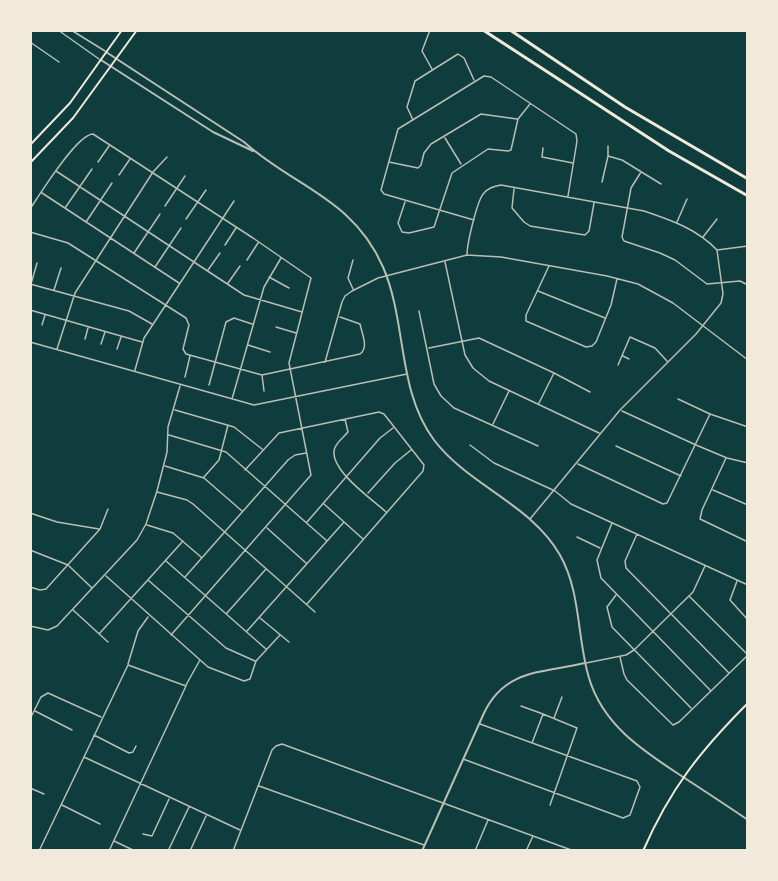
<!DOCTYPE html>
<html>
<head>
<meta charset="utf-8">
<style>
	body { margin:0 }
	#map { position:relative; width:778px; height:881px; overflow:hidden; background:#0f3d3e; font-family:"DejaVu Sans",sans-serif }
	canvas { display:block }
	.frame { position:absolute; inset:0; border:32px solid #f1e9da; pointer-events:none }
</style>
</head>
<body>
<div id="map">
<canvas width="778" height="881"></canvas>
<div class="frame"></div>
</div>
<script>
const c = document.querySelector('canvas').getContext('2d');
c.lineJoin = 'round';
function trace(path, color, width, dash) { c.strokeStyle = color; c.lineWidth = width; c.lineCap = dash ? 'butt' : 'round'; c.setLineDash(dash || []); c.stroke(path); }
trace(new Path2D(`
	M58,30L99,59
	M71,30L105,51
	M430,30L422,51L432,69
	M30,42L59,62
	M413,120L407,107L415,81L458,54L464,58L474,80
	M445,138L461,164
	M543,148L542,157L573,163
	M608,156L622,160L661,184
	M98,162L109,146
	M389,162L418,168L421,165L424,153L431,144L481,114L517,119
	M56,171L244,295L302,312
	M641,172L631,188L622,237L624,241L660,253L675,260L707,284L740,281L748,285
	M119,175L130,159
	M602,182L608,156V146
	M514,189L512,208L524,222L530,226L585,235L589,231L594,203
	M42,193L179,283
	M405,202L398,223L402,232L409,233L434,227L452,173L488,149L508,151L511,150L518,119L530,104
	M165,206L185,176
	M65,208L92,169
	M30,209C40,194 77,134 93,134L253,238L311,278L289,363L311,475L171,635
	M186,219L206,190
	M474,220L384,194L381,190L398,129L484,76L491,77L576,134L577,141L568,196
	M86,222L112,183
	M677,222L687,199
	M30,232L68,243L186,318L189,325L183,349L186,354L262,375L360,354C369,348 362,334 360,324L340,317
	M703,237L717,219
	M225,245L236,228
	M717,250L748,246
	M134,253L160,214
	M467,255C467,244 477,200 484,193C488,188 495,186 501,185L644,211C671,220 697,229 717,250L723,294L721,303L696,334L620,410L530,519
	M247,260L258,243
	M353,260L348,278L353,289
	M445,262L465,355L473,368L489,381L599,433
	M549,266L526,315V321L586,347L592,346L596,342L611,305L617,279
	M155,267L181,228
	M208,270L220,253
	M269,277L289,288
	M228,283L240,266
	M30,284L129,311L152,324
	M31,284L37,263
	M54,290L61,268
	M538,291L605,318
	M30,310L142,342
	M419,311L434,384L441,396L454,408L538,446
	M42,325L45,315
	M276,327L296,333
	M85,339L88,328
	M30,342L254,405L407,374
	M101,344L105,332
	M248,345L270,352
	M429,348L479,338L554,373L590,392
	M57,349L75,293L153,172L167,157
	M117,349L121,337
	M623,356L629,359
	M325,362L342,302L345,296L352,291L378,278L467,255L501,257L607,276L638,284L673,303L748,360
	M618,365L630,337L655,348L667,361
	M135,370L144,338L234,201
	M262,375L264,391
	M185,377L190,356
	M209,385L226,322L234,318L252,324
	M232,399L264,287L281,258
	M678,399L710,414L748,427
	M539,403L554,373
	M175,410L234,427L262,449
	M622,411L696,445L727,458L748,463
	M345,419L348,432C344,437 334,444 334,451C332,472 372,499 386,512
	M493,424L509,391
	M169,435L226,452L327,541
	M470,445L494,463L555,491L571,504L748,585
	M616,446L681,476
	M726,458L702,510L700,519L748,542
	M578,464L663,504L667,503L710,414
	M165,466L204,478L242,511
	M245,470L279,433L379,412L384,414L424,465L423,471L307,604
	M204,477L219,460L228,425
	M713,490L748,505
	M157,492L187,500L193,504L315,612
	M368,493L395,463L411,450
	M324,504L363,539
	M30,513L57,522L99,529
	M307,522L380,438L393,428
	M612,523L597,560L601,578L710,690
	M147,525L173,533L201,557
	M267,528L306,563
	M637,534L625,561L626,568L729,673
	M577,537L600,548
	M30,550L68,565L92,588
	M166,561L266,649
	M106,576L208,667L244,681L250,679L256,661L280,635
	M185,577L288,460L295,455L306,453
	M148,580L226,648L255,661
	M737,581L730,600L748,620
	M30,587L40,590L46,589L100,529L108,509
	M616,595L607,607L612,627L691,708
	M689,596L747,654
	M73,610L108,642
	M227,613L266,569
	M260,618L289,642
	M30,626L48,630L57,626L137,540L146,524L157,491L167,452L168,427L180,386
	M247,631L344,522
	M99,634L183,541
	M620,657L624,674L627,680L673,725L679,722L748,655
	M586,663L626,655L634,650L693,592L705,566
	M128,664L138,631L148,617
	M186,685L200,660
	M521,706L543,714
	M35,711L72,730
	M554,718L562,697
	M30,719L41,697L48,693L101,717
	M94,735L129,753L133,752L136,746
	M532,743L543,714L577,728L550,805
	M84,757L240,830
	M463,759L623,818L630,815L640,787L637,781L480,724
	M259,786L424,845
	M30,788L44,794
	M62,805L100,824
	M143,834L152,836L169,799
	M114,841L135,851
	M39,851L128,665L186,686L109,851
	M168,851L189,807
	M190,851L206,816
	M233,851L272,750L276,746L282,744L574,851
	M475,851L488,820
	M526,851L533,836`), '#b8beb3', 1.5);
trace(new Path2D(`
	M106,52L244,142C294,187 353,198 383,267C407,322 397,391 434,440C469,486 531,504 560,555C581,592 577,638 589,678C603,725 642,750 680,775C703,790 726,805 748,820
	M101,60L213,132L253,151
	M422,851L484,713C505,669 542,673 585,663`), '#b8beb3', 2);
trace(new Path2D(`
	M30,145L70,103L122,30
	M30,163L73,118L137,30
	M643,851C670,789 700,751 748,703`), '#f1e9da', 2);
trace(new Path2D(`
	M483,30L669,151L748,196
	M510,30L625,107L748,179`), '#f1e9da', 3);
</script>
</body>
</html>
